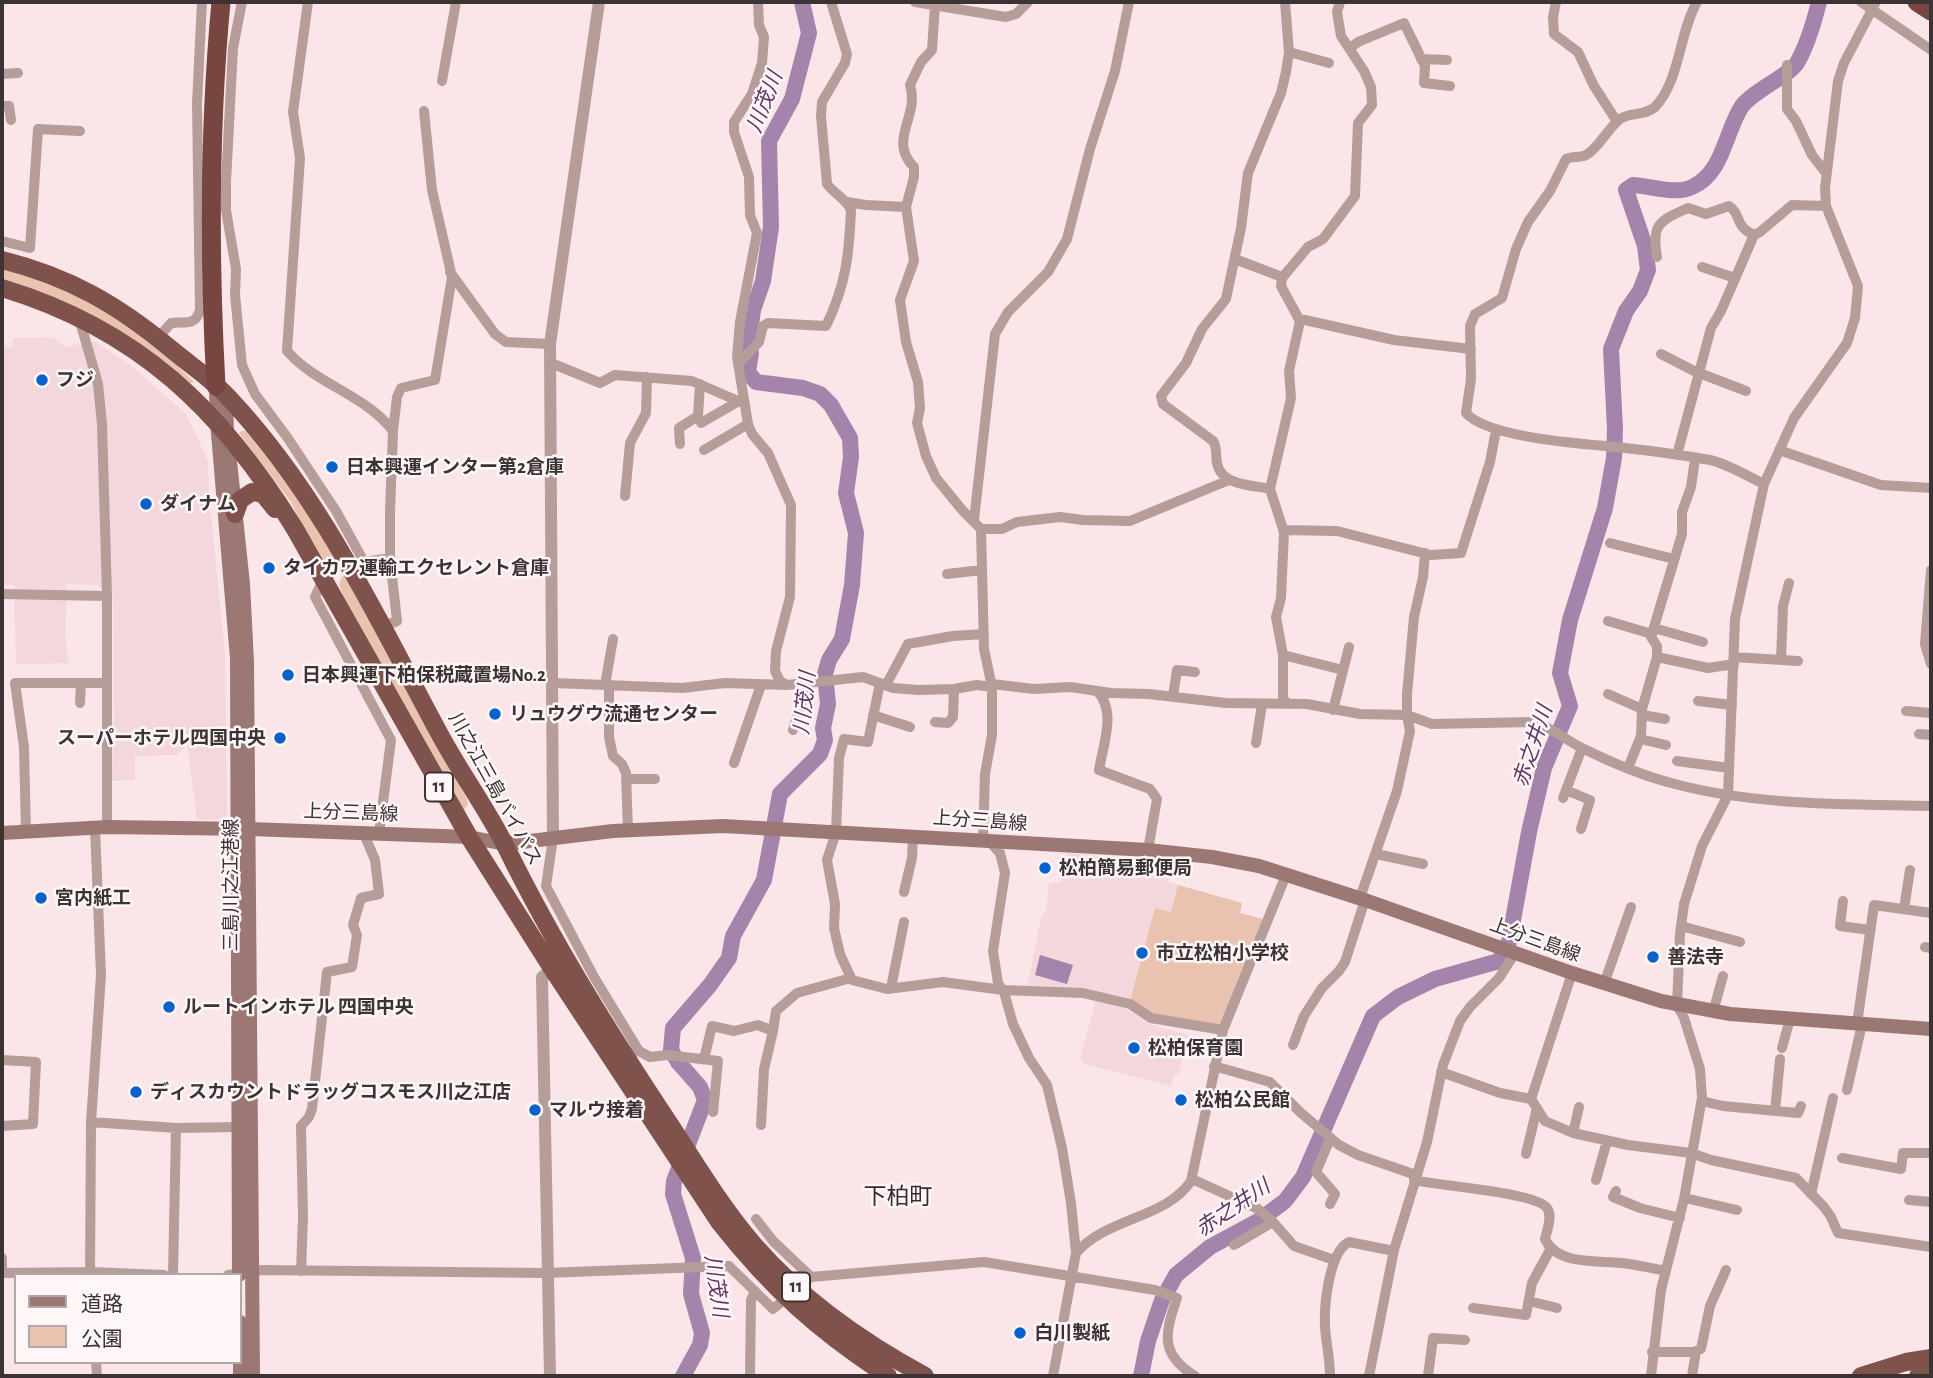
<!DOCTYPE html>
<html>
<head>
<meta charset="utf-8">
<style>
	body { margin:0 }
	#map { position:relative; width:1933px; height:1378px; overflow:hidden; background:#fae5e9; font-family:"Alegreya Sans","Noto Sans JP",sans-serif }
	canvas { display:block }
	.frame { position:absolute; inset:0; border:4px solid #3b3334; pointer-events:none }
	.legend { position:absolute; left:14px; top:1273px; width:228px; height:91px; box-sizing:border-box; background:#fef6f7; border:2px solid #b0a8a9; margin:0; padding:9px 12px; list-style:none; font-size:21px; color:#3b3334 }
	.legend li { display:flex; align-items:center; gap:14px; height:35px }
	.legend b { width:35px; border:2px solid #b0a8a9 }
</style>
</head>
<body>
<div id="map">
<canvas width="1933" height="1378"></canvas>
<div class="frame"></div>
<ul class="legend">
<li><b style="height:9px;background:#9c7874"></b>道路</li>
<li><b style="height:19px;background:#eac3b0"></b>公園</li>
</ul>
</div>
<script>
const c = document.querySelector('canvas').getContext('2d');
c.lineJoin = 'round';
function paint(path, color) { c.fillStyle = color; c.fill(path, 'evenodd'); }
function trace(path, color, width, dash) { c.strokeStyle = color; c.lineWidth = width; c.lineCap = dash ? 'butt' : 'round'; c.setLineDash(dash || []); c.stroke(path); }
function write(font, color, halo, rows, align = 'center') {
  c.font = font + ' "Alegreya Sans","Noto Sans JP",sans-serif'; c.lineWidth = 5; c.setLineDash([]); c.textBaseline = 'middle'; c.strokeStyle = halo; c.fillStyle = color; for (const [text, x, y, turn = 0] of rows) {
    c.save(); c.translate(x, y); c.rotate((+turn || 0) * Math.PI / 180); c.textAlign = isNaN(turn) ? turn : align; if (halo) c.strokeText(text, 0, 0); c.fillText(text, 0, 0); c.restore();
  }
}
paint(new Path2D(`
	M53,337L65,347L94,341L129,364L186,414L208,461L209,495L225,654L227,814L223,819L197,820L187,742L182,751L175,755L135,756V780L111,781L114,739L113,596L98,585L67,584L65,635L69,663L16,664L14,585H2V347H12L13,338Z
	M1067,853L1172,861L1168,882L1242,903L1240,913L1263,919L1135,1003L1027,987L1041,918L1046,911L1049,883L1061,882Z
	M1096,999L1121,1006L1152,1025L1188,1035L1178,1075H1174L1171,1086L1084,1064L1080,1060Z`), '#f4d7dc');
paint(new Path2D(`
	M2,266L93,300L162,351L194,382L188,384L2,280Z
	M242,431H247L254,435L314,521L339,567L329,571L306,533L291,502L239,433Z
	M346,574L467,799L468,804L463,811L407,717L345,600L339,584L342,577Z
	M1178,885L1242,903L1240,913L1263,919L1221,1025L1155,1016L1130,1001L1155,908L1171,912Z`), '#eac3b0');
paint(new Path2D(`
	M1040,955L1073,965L1067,984L1035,975Z`), '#a584ab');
trace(new Path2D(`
	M683,1376L700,1345L702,1333L691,1294L693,1258L673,1194L674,1181L705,1100L700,1087L678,1062L671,1050L673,1028L710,985L729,958L733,936L764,880L780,794L820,754L825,740L823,728L828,704L825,674L829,660L842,639L852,585L856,533L846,493L851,457L850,438L831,405L820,394L803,388L756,382L748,372L751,353L748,347L753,310L763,281L771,227L769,141L792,99L809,33L802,2
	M1141,1376L1148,1341L1162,1300L1176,1275L1210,1247L1258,1221L1285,1201L1303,1177L1373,1016L1398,997L1435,979L1499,961L1509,942L1529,832L1544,768L1570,706L1560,673L1570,620L1605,508L1614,458L1615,429L1611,349L1626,311L1640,291L1648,270L1645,246L1626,190L1633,185C1650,186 1677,195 1692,187C1724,173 1725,131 1742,106C1753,91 1791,74 1797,63C1808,44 1814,22 1819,2`), '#a584ab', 16);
trace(new Path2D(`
	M242,2L233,48L226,182V210L236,269L235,295L242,365L255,394L287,437L336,511L363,560
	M308,2L293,112L300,158L287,351C317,385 366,395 393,431
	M758,2L759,25L764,37L762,63L752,94L734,122V132L749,177L750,215L757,233L740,322L737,357L748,424L752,434L768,453L791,505L790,597L776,651L775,671L780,681L787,685
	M915,2L1006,17L1016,14L1028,2
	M1556,2L1553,17L1554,34L1578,52L1594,86L1614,117L1619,120
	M1697,2C1679,33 1680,81 1655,107C1645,116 1630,112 1620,119C1608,128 1598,149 1586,155C1580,158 1572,156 1566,159L1550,191L1528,222L1516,249L1502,298L1475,314L1470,326L1471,379L1466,413C1489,439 1589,444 1625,448C1653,451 1682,455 1710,460C1728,464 1747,476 1764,484
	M1861,2L1931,50
	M935,5L932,50L921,62L910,85C920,117 887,140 914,167V177L906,207L914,261L900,300L906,342L918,382L920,408L917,423L926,456L936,478L963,511L981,529H1002L1017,522L1060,517L1083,520L1130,521L1229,480
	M1350,48L1358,42L1404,23L1425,66L1424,83L1450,86
	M1289,52L1329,63
	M1421,59L1447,60
	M1787,65V109L1796,121L1812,155L1826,173
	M2,74L18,73
	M442,81L456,2
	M2,106H9L11,120
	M847,202L866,205L906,207
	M2,241L30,248L38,129L80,131
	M1657,257C1651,223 1660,221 1688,208L1706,214L1729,206C1742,214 1733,225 1754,235
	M1235,259L1282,277
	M1702,267L1735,278
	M450,272L495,334L506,342L550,344
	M79,318L98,384L102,424L107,596V827
	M1300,321L1305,320L1394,340L1471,349
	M158,338L171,323C185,321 195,327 200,310L197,103L202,2
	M1661,354L1694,371L1746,391
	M551,363L600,383L615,375L692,381L745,404
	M738,364L759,342L763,326L768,323L826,326C846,285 849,255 851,210C846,198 834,194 827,184L821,116L822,102L845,63L847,54L831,2
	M701,423L739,401
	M680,444L679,428L698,416L700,384
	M704,450L748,424
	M1779,450L1881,485L1931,488
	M1677,455L1711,328L1721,311L1754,235L1760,232L1792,205L1826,206
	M1270,489C1253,485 1221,486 1217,463C1215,454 1218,449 1213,441L1163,404L1161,396L1186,363L1202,329L1226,299L1241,228L1248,173L1281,93L1286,72L1289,52L1285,2
	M625,496L630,443L646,413L647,377
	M974,520L995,334L1008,312L1048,272L1067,239L1090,149L1115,71L1129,2
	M981,529L984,649L992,687V735L985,774L983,841
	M1283,530L1337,531L1431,555L1461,553L1490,462L1496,430
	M1610,543L1674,559
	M357,563L390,558
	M1931,570L1925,644L1931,664
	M947,574L982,570
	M324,577L315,597L391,740L379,833
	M2,594L107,596
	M1608,621L1652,634
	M382,627L397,621L390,558V512L393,431L397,397L401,388L435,380L452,277L432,190L424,111
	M1654,628L1703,642
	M1283,655L1343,670
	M1657,657L1708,668L1734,664
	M1734,657L1798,661
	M1781,660L1783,606L1789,583
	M553,683L682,688L725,683L787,685L863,677L893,688L918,690L954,689L977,685L992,687
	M880,683L868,742L844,739L839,758L836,832L827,860L835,904L834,928L840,954L852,980L887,989L943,982L1003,990L1083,993L1130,1004L1151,1018L1223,1030
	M992,684L1034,689L1070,687L1111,693L1149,694L1226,703L1307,704L1360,714L1407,715L1432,724L1533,722C1550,726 1564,739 1580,747C1610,762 1643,776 1675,784C1758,806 1846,804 1931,806
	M605,685L613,639
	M886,685L908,644L953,636L984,634
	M609,686V737L613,756L622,764L626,773L628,831
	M1097,691C1117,711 1103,745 1099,770L1150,789L1157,799L1148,850
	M1608,694L1642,709
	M1173,696L1177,670L1195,672
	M1698,701L1732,705
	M80,703L81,683
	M1287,703L1283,699V655L1276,617L1281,598L1284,532L1270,489L1291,398L1289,371L1300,321L1281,286L1282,278L1308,247L1323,239L1355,196L1358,123L1372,105L1371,87L1364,71L1341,36L1337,12L1340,2
	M1333,710L1349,647
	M1906,711L1931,713
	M873,715L910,727
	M1642,715L1665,719
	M935,722L948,723L953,717L954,689
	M793,730L808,683
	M1919,734L1931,735
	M1640,739L1666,745
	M1256,743L1262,704
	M1677,761L1729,768
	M734,763L761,685
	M1628,768L1641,736L1642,709L1657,657V646L1651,637L1682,534V512L1691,487L1695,459
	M626,779H655
	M1566,790L1590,800L1581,829
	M1563,798L1582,748
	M26,832L24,747L15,683H107
	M553,838L546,886L594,977L639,1051L623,1054
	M989,841L1000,853L1005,873L993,951L998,983L1004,992L1013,1024L1029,1058L1047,1085L1062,1148L1071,1203L1076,1253L1053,1376
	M1376,854L1423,864
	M904,892L912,858L913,836
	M1360,898L1397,791L1410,731L1407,715V694L1414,617L1423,577L1425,553
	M1843,901L1840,926L1870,930
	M1904,909L1910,870
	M1681,926L1740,942
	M1925,947L1931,948
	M1604,984L1631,907
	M891,988L904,922
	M1713,1012L1723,976
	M1857,1024L1874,905L1931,913
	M1293,1045L1304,1016L1322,988L1339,971L1345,962L1365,900
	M1782,1048L1790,1019
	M639,1051L650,1057L667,1055L718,1061L713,1112
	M704,1059L712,1026L734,1031L758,1025L773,1031L776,1011L797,993L851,978
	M2,1060L36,1062L33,1124L2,1126
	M1214,1066L1270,1082L1301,1113L1339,1145L1358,1155L1416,1175
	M1441,1072L1500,1093L1531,1099L1545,1121L1573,1133L1628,1145L1691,1153L1711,1160L1796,1178L1824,1207L1831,1217L1838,1233L1931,1247
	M1847,1090L1862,1024
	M1531,1099L1572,973
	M1702,1101L1723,1106L1798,1113L1801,1106
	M1775,1111L1780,1059
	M91,1122L176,1128L239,1127
	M761,1125L764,1069L773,1031
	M1573,1133L1579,1107
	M1330,1139L1316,1172L1335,1194L1330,1204
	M1526,1154L1537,1108
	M1842,1158L1901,1169L1903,1153H1931
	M1192,1179L1258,1209L1273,1222L1294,1246L1334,1260
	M1414,1180C1438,1186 1536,1192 1547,1208C1553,1216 1547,1230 1545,1239C1558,1266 1597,1260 1622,1263C1637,1265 1651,1268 1666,1271
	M1596,1180L1607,1141
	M1616,1191L1613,1197L1640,1208L1680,1218
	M1811,1194L1833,1098
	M1685,1198L1737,1210
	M1909,1200L1931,1202
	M756,1219L773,1241L811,1277
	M1234,1245L1273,1222
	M1076,1253C1106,1218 1167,1218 1191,1181L1223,1030L1286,875
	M2,1258V1273
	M301,1271L303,1217L301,1126L309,1117L312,1109L327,972L352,967L357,935L353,925L361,898L379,894L375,860L364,834
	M2,1273L90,1272L164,1275
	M90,1275L91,1122L101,975L95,828
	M173,1275L176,1128
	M228,1275L262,1270L546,1273L729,1266L773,1309L811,1277L984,1262L1155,1290L1177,1298C1165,1333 1159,1354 1195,1376
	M1529,1301L1557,1308
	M1473,1308L1526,1315L1532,1283L1551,1248
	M1652,1352H1694L1701,1349L1710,1306L1726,1270
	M96,1362L97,1376
	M750,1376L751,1300L755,1291
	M1330,1376C1330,1359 1326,1343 1325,1326C1324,1305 1329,1252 1349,1242L1394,1251
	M1369,1376L1394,1250L1427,1142L1443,1065L1460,1021L1470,1007L1499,978L1515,953
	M1428,1376L1433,1338L1465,1340
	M1651,1376L1661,1290L1684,1199L1702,1098L1700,1069L1684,1018L1677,1005L1680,934L1684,904L1702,846L1728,795L1735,619L1764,484L1794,418L1847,343L1855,318L1858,286L1826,206L1825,188L1838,81L1844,63L1876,2
	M1692,1376L1696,1351`), '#b79d9a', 10);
trace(new Path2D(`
	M553,838L550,344L599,2
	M550,1376L542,977L558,966`), '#b79d9a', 12);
trace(new Path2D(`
	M216,386L217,422L237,658L239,1275
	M226,395L227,433L243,584L247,662L253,1376
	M2,833L107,827L250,829L469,837L505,844L613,831L723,826L1148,850L1212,857L1259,866L1365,900L1572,973L1661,1001L1730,1014L1931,1029
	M240,1322V1376`), '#9c7874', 14);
trace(new Path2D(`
	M2,260C70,277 118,305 171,349C190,365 212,379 228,397C319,493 376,616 438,731C459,771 486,807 506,847C553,943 610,1034 669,1123C696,1164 722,1208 754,1245C802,1300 862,1342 925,1376
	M2,288C138,329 222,410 295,529L469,837L553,970L720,1223C772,1289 818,1330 888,1376
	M235,514L240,500L252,492L263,494L275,509
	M1861,1376L1906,1362L1931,1358
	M1918,1376L1931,1374`), '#80524c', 18);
trace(new Path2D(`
	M1917,2L1931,11
	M216,386C209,258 209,129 221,2`), '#774641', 19);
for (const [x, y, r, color] of [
	[42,380,7,"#0a61cb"],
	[332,467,7,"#0a61cb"],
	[146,504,7,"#0a61cb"],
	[269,568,7,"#0a61cb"],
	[288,675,7,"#0a61cb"],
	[495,714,7,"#0a61cb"],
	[280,738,7,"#0a61cb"],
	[1045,868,7,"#0a61cb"],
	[41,898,7,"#0a61cb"],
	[1142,953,7,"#0a61cb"],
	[1653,957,7,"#0a61cb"],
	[169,1007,7,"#0a61cb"],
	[1134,1048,7,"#0a61cb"],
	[136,1092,7,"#0a61cb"],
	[1181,1100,7,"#0a61cb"],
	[535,1110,7,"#0a61cb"],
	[1020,1333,7,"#0a61cb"]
]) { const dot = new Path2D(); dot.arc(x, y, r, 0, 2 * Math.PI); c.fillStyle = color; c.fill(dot); trace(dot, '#fef6f7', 2.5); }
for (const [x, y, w] of [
	[439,787,28],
	[796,1287,28]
]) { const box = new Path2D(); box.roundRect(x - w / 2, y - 14.5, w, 29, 5); c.fillStyle = '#fef6f7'; c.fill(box); trace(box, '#3b3334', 2); }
write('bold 18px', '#3b3334', null, [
	["11",439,787],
	["11",796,1287]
]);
write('bold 19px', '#3b3334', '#fef6f7', [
	["フジ",56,380],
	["日本興運インター第2倉庫",346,467],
	["ダイナム",160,504],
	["タイカワ運輸エクセレント倉庫",283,568],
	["日本興運下柏保税蔵置場No.2",302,675],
	["リュウグウ流通センター",509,714],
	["スーパーホテル四国中央",266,738,"right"],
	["松柏簡易郵便局",1059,868],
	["宮内紙工",55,898],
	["市立松柏小学校",1156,953],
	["善法寺",1667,957],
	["ルートインホテル 四国中央",183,1007],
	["松柏保育園",1148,1048],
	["ディスカウントドラッグコスモス川之江店",150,1092],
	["松柏公民館",1195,1100],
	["マルウ接着",549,1110],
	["白川製紙",1034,1333]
], 'left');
write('19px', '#3b3334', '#fef6f7', [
	["川之江三島バイパス",495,789,61],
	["上分三島線",351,813,2],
	["上分三島線",980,821,4],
	["三島川之江港線",231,885,-90],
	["上分三島線",1535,940,20]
]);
write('italic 21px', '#603467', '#fef6f7', [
	["川茂川",765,102,-69],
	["川茂川",805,703,-84],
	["赤之井川",1533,746,-72],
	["赤之井川",1233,1208,-34],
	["川茂川",716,1286,82]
]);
write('23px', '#3a2a2e', '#fef6f7', [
	["下柏町",898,1197]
]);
</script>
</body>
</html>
